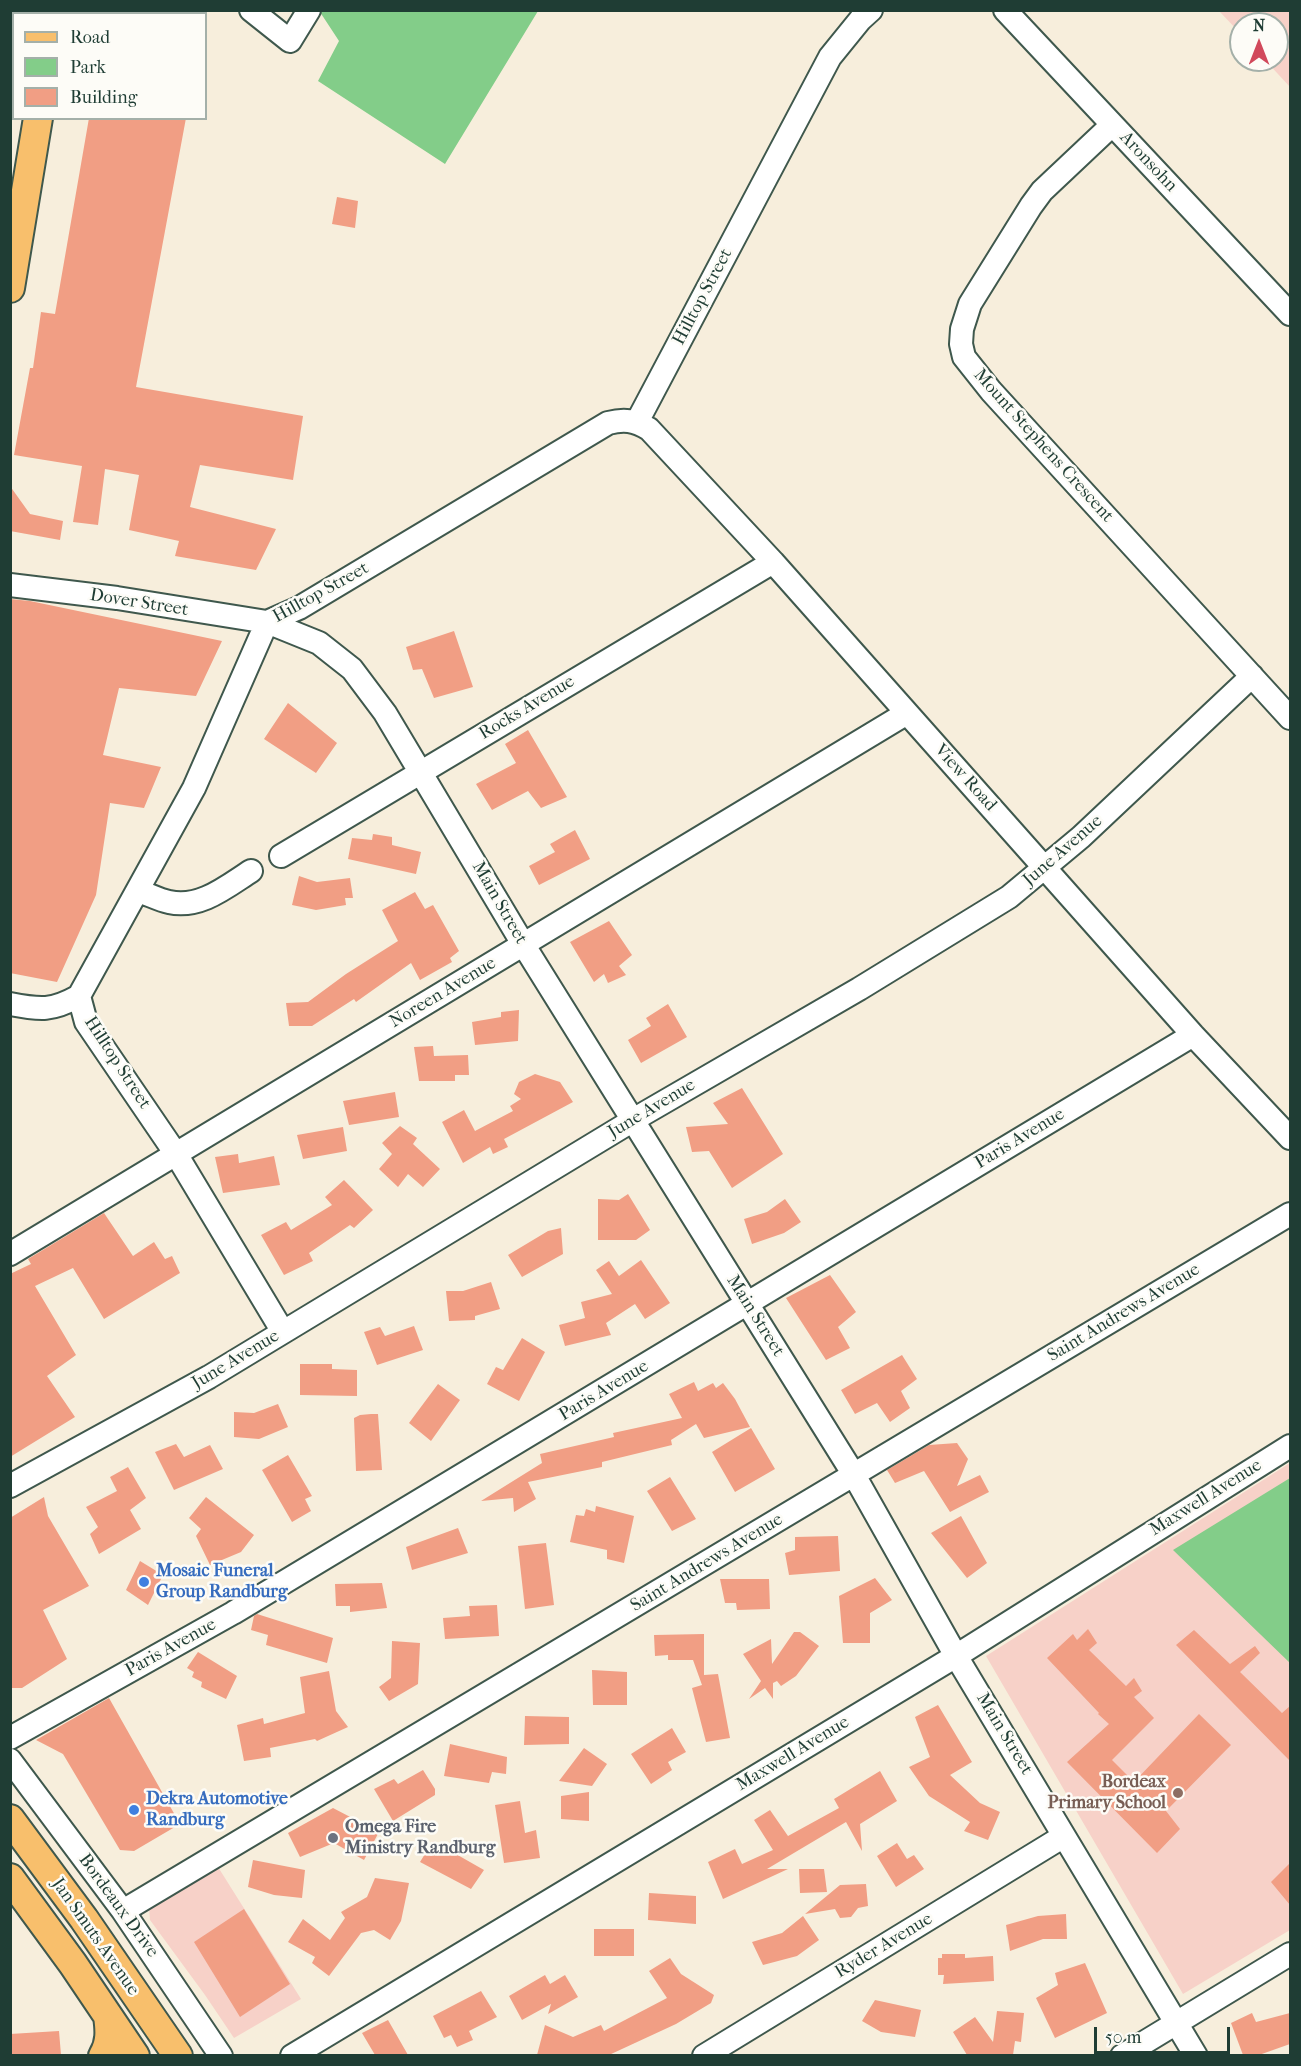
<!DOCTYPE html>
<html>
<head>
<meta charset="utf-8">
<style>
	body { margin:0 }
	#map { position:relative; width:1301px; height:2066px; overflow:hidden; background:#f7eedc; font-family:"IM FELL French Canon",serif }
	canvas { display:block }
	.frame { position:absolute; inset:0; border:12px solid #1f3d34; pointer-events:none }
	.legend { position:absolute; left:12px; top:12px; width:195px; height:108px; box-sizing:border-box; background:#fdfcf7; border:2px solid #a4b0a9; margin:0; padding:8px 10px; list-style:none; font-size:18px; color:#1f3d34 }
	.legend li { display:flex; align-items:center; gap:12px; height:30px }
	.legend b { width:30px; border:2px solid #a4b0a9 }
	.north { position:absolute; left:1229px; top:12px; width:60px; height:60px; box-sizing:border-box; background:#fdfcf7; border:2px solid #a4b0a9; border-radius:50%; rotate:0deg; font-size:16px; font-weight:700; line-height:24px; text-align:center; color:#1f3d34 }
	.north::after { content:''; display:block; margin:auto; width:21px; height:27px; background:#d1495b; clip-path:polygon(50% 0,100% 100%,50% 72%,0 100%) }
	.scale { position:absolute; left:1094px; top:2027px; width:136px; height:27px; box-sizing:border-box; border:3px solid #1f3d34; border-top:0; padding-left:8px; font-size:18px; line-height:21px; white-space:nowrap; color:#1f3d34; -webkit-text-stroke:4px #fdfcf7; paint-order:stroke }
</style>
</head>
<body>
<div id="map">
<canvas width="1301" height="2066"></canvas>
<div class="frame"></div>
<ul class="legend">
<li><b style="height:8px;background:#f8bf6c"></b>Road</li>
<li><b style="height:16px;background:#83cd89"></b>Park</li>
<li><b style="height:16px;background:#f19e84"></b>Building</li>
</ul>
<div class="north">N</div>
<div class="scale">50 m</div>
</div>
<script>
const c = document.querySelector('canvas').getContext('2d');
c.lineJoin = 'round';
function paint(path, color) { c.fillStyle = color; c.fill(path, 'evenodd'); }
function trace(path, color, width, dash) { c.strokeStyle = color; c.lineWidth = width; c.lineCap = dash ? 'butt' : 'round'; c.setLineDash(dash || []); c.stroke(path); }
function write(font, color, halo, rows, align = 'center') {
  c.font = font + ' "IM FELL French Canon",serif'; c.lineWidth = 5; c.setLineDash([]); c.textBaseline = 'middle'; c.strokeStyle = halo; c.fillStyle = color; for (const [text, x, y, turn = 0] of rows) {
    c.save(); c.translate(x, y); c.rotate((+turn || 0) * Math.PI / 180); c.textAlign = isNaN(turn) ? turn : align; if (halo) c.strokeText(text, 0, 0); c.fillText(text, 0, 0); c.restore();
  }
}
paint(new Path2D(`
	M1219,11H1290V87L1265,60H1277V24H1241V34Z
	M1290,1463V1930L1183,1994L986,1656Z
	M218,1867L301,1999L234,2038L205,1995L150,1920L149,1906Z`), '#f7d1c8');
paint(new Path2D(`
	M322,10H538V11L445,164L318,81L339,41L320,12Z
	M1290,1478V1663L1173,1550Z`), '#83cd89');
paint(new Path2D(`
	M89,118H186L136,387L303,416L293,480L200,465L190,507L276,529L256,570L175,556L179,541L129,530L139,475L105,469L98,525L73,522L82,466L14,455L30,368H33L41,312L55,314Z
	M337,197L358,201L355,228L332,224Z
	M10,486L30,514L63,521L60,540L10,531Z
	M10,599L30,601L222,641L196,696L119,688L103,755L161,767L144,808L110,803L96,895L57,982L10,973Z
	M454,631L473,687L434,698L422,669L413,670L406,647Z
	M288,703L337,743L316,773L264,739Z
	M528,730L567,797L541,808L528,791L492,810L476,784L516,763L505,744Z
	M575,830L590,859L539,885L529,866L555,852L550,844Z
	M373,834L392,837V845L421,852L416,874L348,859L352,838L372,840Z
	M299,876L317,882L350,878L353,898H345L346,905L316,910L292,905Z
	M415,892L425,909L433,905L459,951L450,958L452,962L420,980L411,963L356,1002L354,999L312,1026H289L286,1003L308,1002L346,974L398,941L382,910Z
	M609,921L632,955L619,966L626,975L608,983L604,974L594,982L570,942Z
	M668,1004L687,1037L641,1063L628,1040L651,1026L646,1018Z
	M519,1010L518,1041L475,1045L472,1022L501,1017V1012Z
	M433,1046L434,1056L468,1055L469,1075H455V1081H419L414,1047Z
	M535,1074L560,1082L573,1102L504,1139L508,1147L493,1154L490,1147L463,1163L442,1122L464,1110L475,1131L513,1111L510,1106L521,1099L514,1094L519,1082Z
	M742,1088L783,1154L732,1188L709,1151L692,1152L686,1127L728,1124L713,1103Z
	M395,1092L399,1117L349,1125L343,1101Z
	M400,1126L417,1138L413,1144L440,1169L423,1187L408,1174L398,1187L379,1169L392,1154L382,1143Z
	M343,1127L347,1151L303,1159L297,1135Z
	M238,1154L239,1163L274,1156L280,1185L223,1193L215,1157Z
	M344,1180L373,1210L354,1228L350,1225L309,1253L313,1261L284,1275L261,1235L286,1222L291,1230L332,1205L325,1197Z
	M628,1194L650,1230L636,1240H598V1199L619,1200Z
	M785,1199L801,1222L784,1233L752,1244L744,1219L767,1212Z
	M104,1213L133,1256L154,1242L165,1259L172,1256L180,1273L104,1319L73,1268L35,1286L76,1355L47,1376L75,1417L10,1457V1274L31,1264L28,1259Z
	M561,1228L563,1254L522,1277L508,1255L548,1231Z
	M641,1260L670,1303L645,1319L635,1304L606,1323L611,1335L565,1346L559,1325L585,1318L581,1302L612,1294L596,1270L609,1261L619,1276Z
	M830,1275L856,1312L838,1327L850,1348L826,1360L786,1298Z
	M491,1282L500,1309L475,1316V1320L449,1321L446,1291H463Z
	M414,1326L423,1350L377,1365L364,1332L380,1327L385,1336Z
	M522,1338L545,1352L519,1401L487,1384L496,1367L503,1370Z
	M902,1355L917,1379L901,1391L910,1408L890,1422L877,1403L855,1414L841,1390Z
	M300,1364H332V1369L357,1370V1396L300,1395Z
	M694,1382L698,1391L713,1383L716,1388L723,1383L735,1399L750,1427L704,1438L696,1424L671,1440L672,1445L602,1462V1467L528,1482L536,1499L514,1512L513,1498L481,1501L542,1463L540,1454L614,1437L613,1433L682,1418L669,1394Z
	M438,1384L460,1400L431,1441L409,1423Z
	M278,1404L288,1427L259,1439L234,1437V1412L254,1413Z
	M371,1414H378L382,1470L356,1471L354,1418L360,1415Z
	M751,1428L775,1469L735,1492L712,1452Z
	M957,1443L968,1459L957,1486L980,1475L989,1492L950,1512L924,1471L895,1483L887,1470L929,1445Z
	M176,1444L184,1457L210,1445L223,1469L174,1490L155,1452Z
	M288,1455L312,1496L305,1499L311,1511L292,1522L262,1470Z
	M128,1467L146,1498L130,1510L141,1529L99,1554L90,1534L98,1527L86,1507L117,1491L110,1477Z
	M670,1477L696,1519L672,1531L647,1491Z
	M44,1497L48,1516L89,1586L43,1610L67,1659L22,1688H10V1518Z
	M206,1497L254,1535L241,1552L210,1565L196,1536L201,1529L189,1518Z
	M596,1506L634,1516L624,1563L607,1559V1550L570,1542L576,1515L584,1516L586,1509L595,1512Z
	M961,1516L987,1563L967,1578L931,1533Z
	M458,1528L468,1553L412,1570L406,1547Z
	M838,1536L840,1571L789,1575L785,1553L795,1550V1537Z
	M546,1543L554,1605L525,1609L518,1546Z
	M140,1561L163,1575L148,1605L126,1590Z
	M875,1578L892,1600L870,1613V1643H843L839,1596Z
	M720,1579H769L770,1609L737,1610L736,1603H725Z
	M382,1583L387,1608L350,1612V1606H336L335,1584Z
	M497,1605L499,1636L445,1639L443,1618L470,1616L469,1606Z
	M257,1614L333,1638L327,1663L266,1645L268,1635L251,1630L254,1616Z
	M1088,1629L1097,1643L1089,1650L1126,1686L1134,1678L1142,1691L1134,1697L1154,1718L1112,1760L1134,1782L1199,1714L1231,1745L1166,1811L1180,1829L1157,1853L1067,1762L1109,1724L1098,1714L1099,1713L1047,1658L1073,1634L1077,1640Z
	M1194,1630L1230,1664L1255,1646L1260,1653L1240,1672L1282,1713L1290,1706V1761L1176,1645Z
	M794,1632H800L819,1646L796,1676L781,1686L777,1681L773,1683V1699L765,1688L749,1699L761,1681L743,1654L771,1639L772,1664Z
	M704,1634V1675L718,1674L730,1738L706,1742L692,1688L702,1685L693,1660H668V1655L655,1656L654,1635Z
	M392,1641L420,1643L418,1684L389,1701L379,1687L391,1678Z
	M198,1652L237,1676L226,1699L201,1687L202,1682L192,1677L194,1672L187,1668Z
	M592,1670L627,1672V1705H593Z
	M329,1671L336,1711L348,1727L317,1741L315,1739L270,1748L271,1757L244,1761L237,1725L263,1718L264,1724L305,1713L300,1677Z
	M109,1698L180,1824L134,1851L120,1850L63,1754L36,1740Z
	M938,1705L972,1762L950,1775L980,1803L1000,1812L988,1840L964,1831L970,1822L929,1796L909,1767L930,1757L915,1717Z
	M525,1716L569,1717V1744L524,1745Z
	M672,1728L686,1752L668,1762L672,1770L651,1784L631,1754Z
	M450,1744L507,1757L506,1774L492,1772L489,1783L444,1776Z
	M584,1748L607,1764L592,1786L559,1781Z
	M423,1770L435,1789V1795L393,1821L374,1789L394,1779L398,1784Z
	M880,1771L897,1801L860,1824L862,1851L846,1822L767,1869H788L723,1899L708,1862L735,1849L742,1864L773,1850L754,1820L770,1810L788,1836L839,1808L834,1799Z
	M589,1792V1821L561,1819V1796Z
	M520,1801L525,1833L536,1830L540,1858L504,1863L495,1805Z
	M333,1808L379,1832L364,1860L334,1843L300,1857L288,1833Z
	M433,1841L484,1870L471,1889L420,1862Z
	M897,1843L907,1859L914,1855L924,1869L896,1887L877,1856Z
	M253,1860L305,1870L302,1898L274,1895L248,1887Z
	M1290,1863V1905L1271,1882Z
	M799,1869H824L827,1892L800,1893Z
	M375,1878L409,1883L401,1921L390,1940L374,1930L361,1933L329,1976L312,1963L315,1957L288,1942L303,1919L330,1940L345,1918L341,1912L367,1897Z
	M866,1884L868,1906L858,1908L851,1917L840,1918L835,1909L805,1914L840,1885Z
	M649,1893L696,1896V1924L648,1920Z
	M244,1909L290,1984L240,2017L194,1942Z
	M1066,1914L1067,1939H1043L1010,1951L1006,1925L1038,1916Z
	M803,1916L819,1940L797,1956L763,1965L752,1942L782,1933Z
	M594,1929H634V1956H594Z
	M942,1954H965V1958L993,1956L994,1981L943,1984L944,1975H938V1958H942Z
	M670,1958L681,1974L714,1995L711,2003L676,2024L609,2055H537L545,2025L573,2037L601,2025L604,2031L667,1998L649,1971Z
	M1085,1963L1107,2013L1055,2038L1036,1998L1058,1985L1055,1973Z
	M545,1975L550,1984L565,1975L578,1997L548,2014L551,2004L522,2020L509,1996Z
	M481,1991L497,2017L469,2031L473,2040L457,2047L451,2035L444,2038L433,2016Z
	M875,2000L921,2010L915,2037L881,2032L862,2021Z
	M997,2011L1024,2013L1021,2042L1015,2041L1013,2055H967L953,2032L975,2017L993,2042Z
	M1252,2013L1256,2022L1290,2013V2044L1259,2055H1243L1231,2023Z
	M388,2020L408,2055H375L362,2033Z
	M59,2031L61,2055H10V2034Z`), '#f19e84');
const minor = new Path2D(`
	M251,10L290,41L309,10
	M1005,10L1290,314
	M1112,125L1042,191L1031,206L970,304L962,329L961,344L964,357L991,391L1290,718
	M637,422L830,57L860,20L871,10
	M10,585L117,598L267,622L319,643L352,669L385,713L523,944L854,1475L956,1656L1196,2056
	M281,856L773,562
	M138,891C148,894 159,900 169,902C200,909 226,887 251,871
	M10,1004C41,1010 52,1011 79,996
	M10,1254L907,713
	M283,1332L176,1154L86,1022L79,996L194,788L267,622L299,608L608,423C624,419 634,420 649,429L773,562L1193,1035L1290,1138
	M10,1486L209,1377L645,1113L859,989L1009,897L1081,837L1252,676
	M10,1738L233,1613L1193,1035
	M10,1760L123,1911L221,2056
	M123,1911L1290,1214
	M292,2056L956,1656L1290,1446
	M704,2056L1064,1836
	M1122,2056L1290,1954`);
const major = new Path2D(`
	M17,14L18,10
	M50,14V10
	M10,80L14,51
	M10,288L38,118
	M10,1819L84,1919L178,2056
	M10,1878L73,1964L135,2056
	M103,2056C111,2043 110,2030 108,2016`);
trace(minor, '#3f584d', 26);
trace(major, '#3f584d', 32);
trace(minor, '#fff', 22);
trace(major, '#f8bf6c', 28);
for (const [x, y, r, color] of [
	[144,1582,6,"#3f7fe0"],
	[1178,1793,6,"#8d6e63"],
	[134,1810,6,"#3f7fe0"],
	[333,1838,6,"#6b7280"]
]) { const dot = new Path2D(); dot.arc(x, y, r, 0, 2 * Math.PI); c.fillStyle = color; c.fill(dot); trace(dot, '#fdfcf7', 2); }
write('18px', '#1f3d34', '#fdfcf7', [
	["Aronsohn",1148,162,47],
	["Hilltop Street",703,297,-62],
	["Mount Stephens Crescent",1043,446,48],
	["Hilltop Street",321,593,-29],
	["Dover Street",139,603,9],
	["Rocks Avenue",527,708,-31],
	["View Road",965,778,48],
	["June Avenue",1063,851,-41],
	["Main Street",499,903,60],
	["Noreen Avenue",443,993,-31],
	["Hilltop Street",117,1063,57],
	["June Avenue",652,1109,-31],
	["Paris Avenue",1020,1139,-31],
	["Saint Andrews Avenue",1124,1313,-31],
	["Main Street",755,1316,58],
	["June Avenue",236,1360,-31],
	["Paris Avenue",604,1391,-31],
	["Maxwell Avenue",1206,1498,-32],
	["Saint Andrews Avenue",707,1563,-31],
	["Paris Avenue",171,1648,-29],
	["Main Street",1004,1734,59],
	["Maxwell Avenue",793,1754,-31],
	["Bordeaux Drive",118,1906,54],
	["Jan Smuts Avenue",95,1937,55],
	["Ryder Avenue",884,1946,-31]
]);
write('bold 18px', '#366cbe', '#fdfcf7', [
	["Mosaic Funeral",156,1572],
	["Group Randburg",156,1593],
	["Dekra Automotive",146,1800],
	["Randburg",146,1821]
], 'left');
write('bold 18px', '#785e54', '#fdfcf7', [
	["Bordeax",1166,1783],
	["Primary School",1166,1804]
], 'right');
write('bold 18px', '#5b616d', '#fdfcf7', [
	["Omega Fire",345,1828],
	["Ministry Randburg",345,1849]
], 'left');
</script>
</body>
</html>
